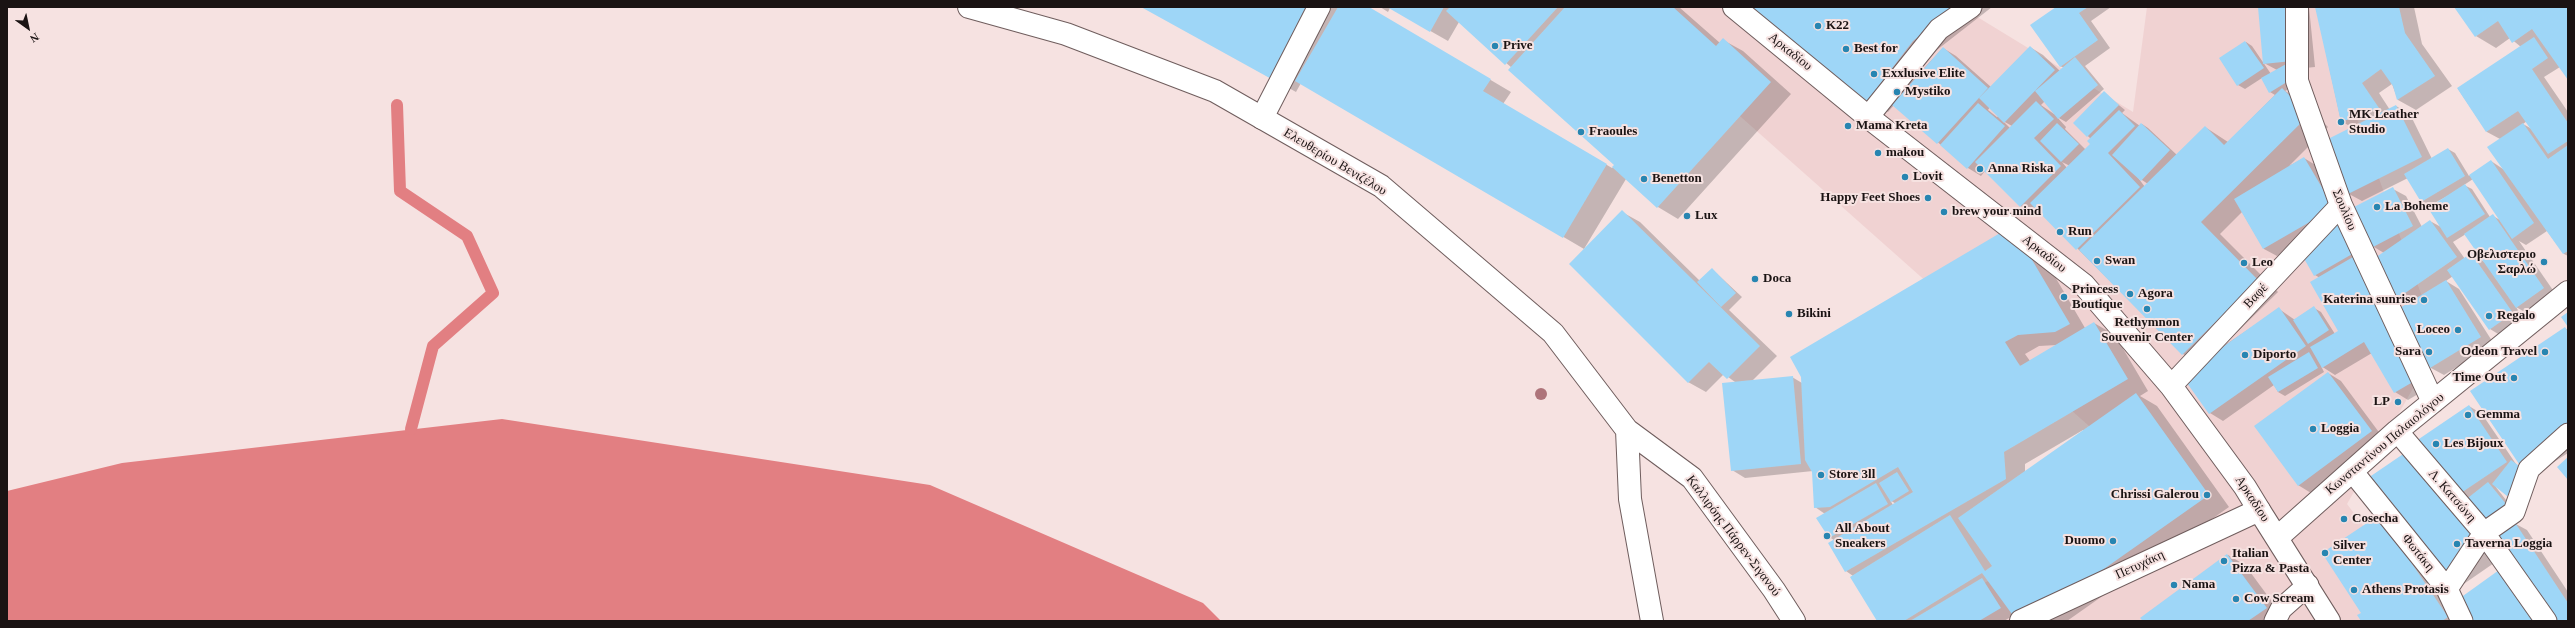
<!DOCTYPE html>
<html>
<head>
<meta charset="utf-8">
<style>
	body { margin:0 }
	#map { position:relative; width:2575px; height:628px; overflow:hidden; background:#f6e2e1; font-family:Georgia,serif }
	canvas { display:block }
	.frame { position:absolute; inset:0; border:8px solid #1a1313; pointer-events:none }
	.north { position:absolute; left:8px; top:8px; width:40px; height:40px; -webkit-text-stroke:3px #f6e2e1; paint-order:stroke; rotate:147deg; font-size:11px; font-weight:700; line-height:16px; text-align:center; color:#1a1313 }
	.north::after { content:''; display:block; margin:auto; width:14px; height:18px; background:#1a1313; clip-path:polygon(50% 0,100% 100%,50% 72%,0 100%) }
</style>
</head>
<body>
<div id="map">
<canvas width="2575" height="628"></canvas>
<div class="frame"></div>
<div class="north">N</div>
</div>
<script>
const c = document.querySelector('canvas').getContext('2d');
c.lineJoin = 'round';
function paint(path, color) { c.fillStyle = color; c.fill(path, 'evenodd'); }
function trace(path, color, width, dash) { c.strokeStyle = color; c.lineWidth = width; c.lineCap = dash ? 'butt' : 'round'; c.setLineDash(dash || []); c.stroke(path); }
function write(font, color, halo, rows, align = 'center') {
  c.font = font + ' Georgia,serif'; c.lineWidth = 4; c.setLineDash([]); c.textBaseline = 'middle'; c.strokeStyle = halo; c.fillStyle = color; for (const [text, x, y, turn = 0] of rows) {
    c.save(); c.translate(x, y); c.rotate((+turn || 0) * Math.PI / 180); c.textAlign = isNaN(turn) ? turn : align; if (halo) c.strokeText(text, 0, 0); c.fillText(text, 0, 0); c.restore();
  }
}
paint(new Path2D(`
	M1617,7H1961L2133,112L2147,7H2337L2335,58L2439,343L2347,504L2435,621H1912L2161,490Z`), '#f0d2d2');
paint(new Path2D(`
	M502,419L930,485L1203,603L1221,621H7V491L122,463Z`), '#e27f82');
paint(new Path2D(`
	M1143,7H1367L1511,92L1503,104L1612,168L1616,165L1512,68L1459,22L1448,41L1390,8L1388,12L1380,7H1679L1720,43L1723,40L1743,51L1791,94L1678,219L1658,207L1626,179L1584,249L1301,83L1296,92Z
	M1750,7H1992L1933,53L1910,83L1943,48L1956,56L1991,87L2030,47L2043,55L2060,71L2064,68L2060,66L2057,7H2111L2091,21L2110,48L2085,66L2104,89L2066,122L2057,117L2066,127L2065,129L2086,150L2092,144L2091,139L2074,123L2104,93L2125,110L2122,113L2140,126L2142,124L2148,128L2177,155L2205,127L2228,142L2275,95L2270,92L2262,78L2245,89L2238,85L2246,42L2252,46L2271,74L2277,70L2264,63L2259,7H2309L2315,67L2295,69L2302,81L2285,91L2302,101L2328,127L2289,166L2304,158L2317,166L2435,384L2408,400L2395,392L2372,353L2335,375L2321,366L2324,372L2285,396L2278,392L2274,385L2223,421L2210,413L2200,364L2183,354L2038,209L2034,214L2021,206L1985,171L1981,176L1968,168L1894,105L1888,112L1867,100ZM2045,101L2055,113L2054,114L2041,105ZM1990,107L1999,116L1997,117L1988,110ZM2003,121L2012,126L2010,128ZM2062,162L2070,166L2067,168ZM2136,175L2142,180L2148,184L2145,187ZM2242,212L2264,249L2277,256L2297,244L2315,275L2320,278L2340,331L2335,334L2321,312L2314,308L2295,320L2279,309L2222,347L2278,292L2220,234Z
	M2316,7H2414L2422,44L2452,86L2416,110L2398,100L2392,84L2379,93L2390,110L2396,106L2410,114L2432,159L2448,149L2455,153L2469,176L2491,161L2503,169L2500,139L2487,132L2458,89L2521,47L2510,38L2496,48L2476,36L2455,7H2568V79L2560,67L2544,77L2568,112V256L2564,254L2547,231L2526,245L2519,241L2557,296L2530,315L2516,307L2525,321L2503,337L2490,329L2453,276L2446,281L2459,289L2494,344L2444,375L2431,368L2409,303L2398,297L2384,253L2374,247L2393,189L2406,196L2422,227L2430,221L2441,227L2457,191L2429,206L2422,202L2408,178L2362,201L2349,194L2353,128L2341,121ZM2527,121L2532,129L2523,124ZM2473,179L2500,220L2493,216L2490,217L2472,189L2464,185ZM2466,234L2485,262L2472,255L2465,259L2453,242Z
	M1622,212L1640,222L1700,281L1712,269L1742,297L1729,310L1777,356L1752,381L1792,377L1802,383L2033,239L2085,328L2094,323L2115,335L2148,391L2140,396L2157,406L2229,507L2067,621H2018L2014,615L2004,621H1878L1853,576L1846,571L1834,540L1829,537L1825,514L1815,507L1813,471L1745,478L1732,470L1735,382L1724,374L1706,392L1688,382ZM2057,345L2030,361L2025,354L2039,346ZM2083,430L2084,431L2025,473V464ZM1890,500L1896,504L1893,505Z
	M2565,328L2568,330V453L2537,473L2519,463Z
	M2328,373L2341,381L2384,439L2311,493L2298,485Z
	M2469,406L2482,414L2516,464L2514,499L2495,486L2517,514L2456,496Z
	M2412,449L2497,561L2455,590Z
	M2379,516L2450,606L2506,566L2514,523L2527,530L2568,592V621H2363Z
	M2228,555L2245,565L2284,618L2280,621H2144Z`), '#0003');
trace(new Path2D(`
	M397,105L400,191L467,236L493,293L433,346L411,429`), '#e27f82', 12);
paint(new Path2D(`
	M1141,7H1317L1275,81Z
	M1338,7H1369L1491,79L1483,91L1607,164L1563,238L1295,81Z
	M1387,7H1444L1430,32Z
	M1450,7H1558L1505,65L1446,11Z
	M1565,7H1673L1716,46L1723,38L1771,82L1657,208L1612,167L1614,165L1508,70Z
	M1748,7H1956L1913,41L1867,101Z
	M2056,7H2088L2079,13L2098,40L2060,67L2030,25Z
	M2258,7H2297L2302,60L2263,64Z
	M2315,7H2399L2405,33L2435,76L2397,100L2393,86L2381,69L2362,83L2379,108L2341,122Z
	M2454,7H2568V80L2532,29L2512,43L2498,21L2475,37Z
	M2534,37L2548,58L2532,69L2568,123V141L2548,154L2518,111L2486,132L2457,88Z
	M2245,41L2264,68L2237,86L2219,58Z
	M2030,46L2055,70L2004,123L1979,98Z
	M1943,47L1988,88L1937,144L1892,105Z
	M2075,57L2098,85L2058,119L2035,91Z
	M2288,63L2295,77L2269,93L2261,78Z
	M2282,88L2309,115L2201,222L2258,280L2182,355L2079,250L2205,126L2224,145Z
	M2104,91L2119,105L2087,137L2073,123Z
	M2036,101L2054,119L2034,138L2061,166L2020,207L1975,162Z
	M1978,103L2005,126L1967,169L1940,145Z
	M2396,105L2422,157L2348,194L2322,142Z
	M2119,110L2135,126L2108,153L2140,187L2076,250L2030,203L2090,144L2087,141Z
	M2057,123L2079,144L2061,162L2040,141Z
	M2141,123L2170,150L2141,181L2112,155Z
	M2523,123L2548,159L2568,145V251L2563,254L2487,147Z
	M2448,148L2465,176L2421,202L2404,174Z
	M2304,157L2334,208L2263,249L2234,199Z
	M2491,160L2534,223L2512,239L2469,175Z
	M2465,184L2485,214L2447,238L2428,208Z
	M2393,187L2413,226L2373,247L2352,208Z
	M1622,210L1760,346L1727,379L1709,362L1688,383L1569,264Z
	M2493,214L2544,288L2516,308L2464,234Z
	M2334,218L2354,253L2314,276L2294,241Z
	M2430,220L2457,257L2398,298L2372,260Z
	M2012,226L2070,324L2055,332L2018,335L2005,342L2020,366L2094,322L2128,379L2004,452L2006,479L1845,572L1828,543L1913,492L1898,467L1830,507L1814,508L1812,472L1805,460L1801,377L1790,357Z
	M2471,253L2513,313L2489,330L2447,270Z
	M2353,257L2423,376L2394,393L2364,342L2322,368L2310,347L2338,331L2310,282Z
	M1712,268L1736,293L1721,307L1697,282Z
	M2446,280L2481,337L2430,368L2395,311Z
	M2314,306L2329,330L2308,344L2293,320Z
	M2279,307L2306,346L2209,414L2182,376Z
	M2568,312V327L2561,317Z
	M2565,327L2568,332V431L2519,464L2470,391Z
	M2309,352L2318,368L2278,392L2268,377Z
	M2328,372L2372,431L2298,486L2254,426Z
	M1793,376L1801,464L1731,471L1722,383Z
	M2136,393L2209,495L2030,621H2017L1982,573L1904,621H1877L1850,577L1950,515L1985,571L1992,566L1958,518Z
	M2469,405L2507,462L2455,497L2416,441Z
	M2412,448L2485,553L2441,583L2368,478Z
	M2568,457V480L2557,467Z
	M2511,460L2526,471L2507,496L2492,484Z
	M1897,472L1909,491L1891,502L1879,483Z
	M2488,482L2511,510L2486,529L2464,501Z
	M1876,483L1888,504L1829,538L1816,518Z
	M2379,515L2448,617L2442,621H2361L2357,615L2361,613L2322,553Z
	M2514,521L2568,603V621H2553L2495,534Z
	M2227,554L2267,608L2248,621H2143L2140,618Z
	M2506,565L2547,621H2460L2449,606Z
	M1982,578L2001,608L1979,621H1910Z`), '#9ed6f7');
const service = new Path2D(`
	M1868,117L1939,29L1971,7
	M2171,386L2341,205
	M2397,431L2484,533L2546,621
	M2352,471L2447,589L2462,621
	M2447,589L2484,533L2514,512L2529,469L2568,434
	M2275,621L2281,609L2308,585`);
const pedestrian = new Path2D(`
	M1734,7L1868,117L2084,285L2171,386L2245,487L2259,510
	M2297,7V81L2341,205L2433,402
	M1262,118L1319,7
	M2278,537L2397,431L2568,292`);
const tertiary = new Path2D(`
	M2021,621L2259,510L2329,621`);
const secondary = new Path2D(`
	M969,7L1066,34L1215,91L1381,186L1553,333L1627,430L1692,478L1774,590L1794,621
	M1627,430L1630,499L1652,621`);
trace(service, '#6f5d5d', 23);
trace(pedestrian, '#6f5d5d', 24);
trace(tertiary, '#6f5d5d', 24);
trace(secondary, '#6f5d5d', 24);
trace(service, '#fff', 21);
trace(pedestrian, '#fff', 22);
trace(tertiary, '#fff', 22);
trace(secondary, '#fff', 22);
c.fillStyle = '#ae747a';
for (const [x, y] of [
	[1541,394]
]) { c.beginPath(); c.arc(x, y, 6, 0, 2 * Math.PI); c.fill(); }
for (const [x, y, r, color] of [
	[1818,26,4,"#2785b1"],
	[1495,46,4,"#2785b1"],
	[1846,49,4,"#2785b1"],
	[1874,74,4,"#2785b1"],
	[1897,92,4,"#2785b1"],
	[2341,122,4,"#2785b1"],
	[1848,126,4,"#2785b1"],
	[1581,132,4,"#2785b1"],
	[1878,153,4,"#2785b1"],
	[1980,169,4,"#2785b1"],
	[1905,177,4,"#2785b1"],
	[1644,179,4,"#2785b1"],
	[1928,198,4,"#2785b1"],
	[2377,207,4,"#2785b1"],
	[1944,212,4,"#2785b1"],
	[1687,216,4,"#2785b1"],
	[2060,232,4,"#2785b1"],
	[2097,261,4,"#2785b1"],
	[2544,262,4,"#2785b1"],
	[2244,263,4,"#2785b1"],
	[1755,279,4,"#2785b1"],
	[2130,294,4,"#2785b1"],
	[2064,297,4,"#2785b1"],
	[2424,300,4,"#2785b1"],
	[2147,309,4,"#2785b1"],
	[1789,314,4,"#2785b1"],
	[2489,316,4,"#2785b1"],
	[2458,330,4,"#2785b1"],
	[2429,352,4,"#2785b1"],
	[2545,352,4,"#2785b1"],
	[2245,355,4,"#2785b1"],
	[2514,378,4,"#2785b1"],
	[2398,402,4,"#2785b1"],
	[2468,415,4,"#2785b1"],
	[2313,429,4,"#2785b1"],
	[2436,444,4,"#2785b1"],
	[1821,475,4,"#2785b1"],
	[2207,495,4,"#2785b1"],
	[2344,519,4,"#2785b1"],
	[1827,536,4,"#2785b1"],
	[2113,541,4,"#2785b1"],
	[2457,544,4,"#2785b1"],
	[2325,553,4,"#2785b1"],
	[2224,561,4,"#2785b1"],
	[2174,585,4,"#2785b1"],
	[2354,590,4,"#2785b1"],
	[2236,599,4,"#2785b1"]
]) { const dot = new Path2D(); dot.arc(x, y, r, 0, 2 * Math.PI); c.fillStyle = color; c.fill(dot); trace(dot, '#f6e2e1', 1.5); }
write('bold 13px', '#1a1313', '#f6e2e1', [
	["K22",1826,26],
	["Prive",1503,46],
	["Best for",1854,49],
	["Exxlusive Elite",1882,74],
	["Mystiko",1905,92],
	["MK Leather",2349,115],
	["Studio",2349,130],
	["Mama Kreta",1856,126],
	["Fraoules",1589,132],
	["makou",1886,153],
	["Anna Riska",1988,169],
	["Lovit",1913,177],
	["Benetton",1652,179],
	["Happy Feet Shoes",1920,198,"right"],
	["La Boheme",2385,207],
	["brew your mind",1952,212],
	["Lux",1695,216],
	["Run",2068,232],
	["Οβελιστεριο",2536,255,"right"],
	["Σαρλώ",2536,270,"right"],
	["Swan",2105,261],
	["Leo",2252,263],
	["Doca",1763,279],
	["Princess",2072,290],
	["Boutique",2072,305],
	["Agora",2138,294],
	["Katerina sunrise",2416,300,"right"],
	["Bikini",1797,314],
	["Regalo",2497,316],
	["Rethymnon",2147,323,"center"],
	["Souvenir Center",2147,338,"center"],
	["Loceo",2450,330,"right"],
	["Sara",2421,352,"right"],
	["Odeon Travel",2537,352,"right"],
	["Diporto",2253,355],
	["Time Out",2506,378,"right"],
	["LP",2390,402,"right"],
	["Gemma",2476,415],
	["Loggia",2321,429],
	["Les Bijoux",2444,444],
	["Store 3ll",1829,475],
	["Chrissi Galerou",2199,495,"right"],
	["Cosecha",2352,519],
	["All About",1835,529],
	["Sneakers",1835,544],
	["Duomo",2105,541,"right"],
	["Taverna Loggia",2465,544],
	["Silver",2333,546],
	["Center",2333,561],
	["Italian",2232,554],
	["Pizza & Pasta",2232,569],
	["Nama",2182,585],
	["Athens Protasis",2362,590],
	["Cow Scream",2244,599]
], 'left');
write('13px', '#1a1313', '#f6e2e1', [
	["Αρκαδίου",1790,52,39],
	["Ελευθερίου Βενιζέλου",1335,162,31],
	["Σουλίου",2344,210,67],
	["Αρκαδίου",2044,254,38],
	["Βαφέ",2256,296,-47],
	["Κωνσταντίνου Παλαιολόγου",2385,444,-40],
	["Λ. Κατσώνη",2452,496,49],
	["Αρκαδίου",2252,499,57],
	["Καλλιρόης Πάρρεν-Σιγανού",1733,536,53],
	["Φωτάκη",2418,553,51],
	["Πετυχάκη",2140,565,-25]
]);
</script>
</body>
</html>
